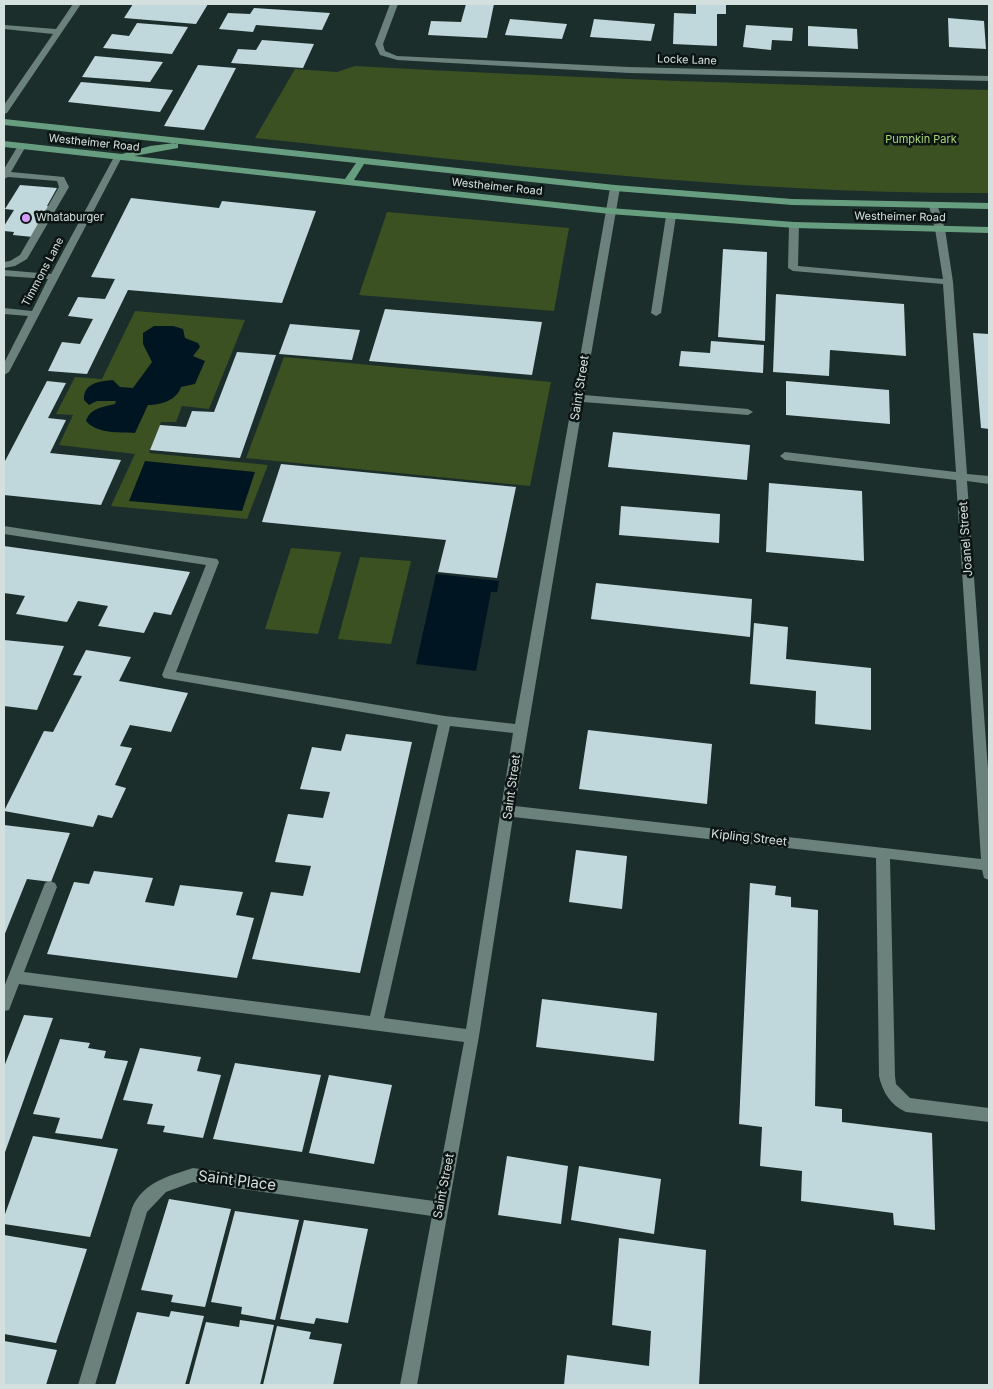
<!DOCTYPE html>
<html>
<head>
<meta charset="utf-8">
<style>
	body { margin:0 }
	#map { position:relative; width:993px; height:1389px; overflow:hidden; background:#1b2e2b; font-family:Inter,sans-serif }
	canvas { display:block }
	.frame { position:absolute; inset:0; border:5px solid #d4e0dd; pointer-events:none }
</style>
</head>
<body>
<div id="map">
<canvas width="993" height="1389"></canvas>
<div class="frame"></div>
</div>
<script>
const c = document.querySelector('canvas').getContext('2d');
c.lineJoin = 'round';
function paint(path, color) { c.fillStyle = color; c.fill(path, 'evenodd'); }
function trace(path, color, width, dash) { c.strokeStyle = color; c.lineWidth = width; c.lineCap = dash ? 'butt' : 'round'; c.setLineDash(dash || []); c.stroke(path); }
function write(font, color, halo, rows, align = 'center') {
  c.font = font + ' Inter,sans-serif'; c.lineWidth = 5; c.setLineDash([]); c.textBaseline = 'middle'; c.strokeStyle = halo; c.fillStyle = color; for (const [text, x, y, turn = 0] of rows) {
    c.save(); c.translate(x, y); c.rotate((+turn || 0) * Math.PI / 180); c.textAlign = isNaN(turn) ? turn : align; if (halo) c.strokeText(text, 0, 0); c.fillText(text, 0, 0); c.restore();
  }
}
paint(new Path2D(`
	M355,66C566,78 777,85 989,90V193C743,194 499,164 255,138L295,69L337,72Z
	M387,212L569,228L554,311L359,295Z
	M135,311L245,320L209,409L182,406L176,422H161L149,453L268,465L247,519L111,506L135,454L59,445L73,415L56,414L75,377L102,379Z
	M284,357L551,382L530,486L246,458Z
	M291,548L341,552L318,634L265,629Z
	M360,557L411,561L391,644L338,639Z`), '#3c5122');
paint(new Path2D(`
	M154,326H173L183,329L185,338L198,343L200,347L193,356L205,361L195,384L181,387C177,400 161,405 148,405L135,433C119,432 97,434 86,421C90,408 103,407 115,404L116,401H97L89,405L84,400C83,383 100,381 113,380L120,387L133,388L152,362L143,344V333Z
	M145,461L255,472L242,511L129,501Z
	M436,574L499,581L497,592H491L476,671L416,664Z`), '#001522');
paint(new Path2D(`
	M133,4H208L196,24L124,18Z
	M466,4H494L487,38L428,35L431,21L461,22Z
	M696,4H726V14H717V46L673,44L674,13L696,14Z
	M254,8L330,13L322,30L256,25L253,32L219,29L228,13L250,14Z
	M948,18L984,21L986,49L949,47Z
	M510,19L567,24L562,39L505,35Z
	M594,19L655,24L651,41L590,37Z
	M137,23L188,27L172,54L103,48L112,34L129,36Z
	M746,25L793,28L792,41L772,40L771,50L743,47Z
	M808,26L857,29L858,49L808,46Z
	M262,40L314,44L303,68L231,63L238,49L256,50Z
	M95,56L163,62L150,82L82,77Z
	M198,65L236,68L204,130L164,126Z
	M81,82L173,90L160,112L68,102Z
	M20,185L57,188L47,206L50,207L33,237L13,235L14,232L4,231V226L14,210L5,209Z
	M131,198L219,208L222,201L316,211L282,303L128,290L87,374L48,371L62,342L80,344L93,319L68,316L78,297L105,299L115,279L91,277Z
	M723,249L767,252L765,341L718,337Z
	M776,294L904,304L906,356L830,350L829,376L773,372Z
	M385,309L542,322L532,375L369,361Z
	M290,324L360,330L352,360L279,354Z
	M973,333L989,334V429L981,428Z
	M711,341L764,345L763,373L679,366L681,351L710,353Z
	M237,352L276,355L240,458L150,450L160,425L186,427L192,411L214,412Z
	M47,381L66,383L48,418L66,420L50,453L121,460L101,505L4,495V463Z
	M786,381L889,390L890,424L786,415Z
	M613,432L750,445L747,480L608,467Z
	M281,464L516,487L497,578L438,572L446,540L262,522Z
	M769,483L862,491L864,561L766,552Z
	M621,506L720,514L719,543L619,535Z
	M4,546L190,572L171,615L154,612L144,633L98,626L108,606L78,601L67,622L16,614L25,596L4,593Z
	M596,583L752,599L750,637L591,619Z
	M754,623L788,627L786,659L871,668V730L815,724L816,691L750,684Z
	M4,640L64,646L37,710L4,706Z
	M86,650L131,657L119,681L188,693L171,732L130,725L120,746L132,748L115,785L126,788L112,818L98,815L93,827L4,811L44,731L53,732L82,676L73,675Z
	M588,730L712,744L707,804L579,789Z
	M346,734L412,742L360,973L252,959L271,892L303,896L311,866L275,862L288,814L323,818L330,792L300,789L312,747L341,751Z
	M4,825L70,833L51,882L27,879L4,936Z
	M576,850L627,856L622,909L569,902Z
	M94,871L153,878L145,902L174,906L180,885L243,892L236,915L254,918L237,978L47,954L74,882L89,884Z
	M750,883L776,886L775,895L791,897V907L818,910L815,1106L842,1109V1122L932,1133L935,1230L894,1225L893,1213L801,1201L802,1171L760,1166L762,1127L739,1124Z
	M542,999L657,1013L654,1061L536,1047Z
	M24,1015L53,1018L4,1155V1067Z
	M60,1039L90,1043L88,1048L106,1051L104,1058L128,1061L102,1139L55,1133L60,1118L33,1114Z
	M140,1048L201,1057L197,1071L221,1075L203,1138L163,1132L165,1126L147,1124L153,1104L123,1100Z
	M235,1063L321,1075L302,1152L213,1139Z
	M329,1075L392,1085L374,1164L309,1153Z
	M33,1136L118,1149L90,1237L4,1224V1217Z
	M507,1156L568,1166L561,1224L498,1215Z
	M579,1166L661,1179L654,1234L571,1220Z
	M169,1199L231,1209L205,1307L171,1302L173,1295L141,1290Z
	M235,1211L299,1220L275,1320L241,1314L242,1307L211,1302Z
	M304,1220L368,1229L348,1323L316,1318L314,1324L280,1319Z
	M4,1235L87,1249L56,1343L4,1334Z
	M619,1238L706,1250L699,1385H564L567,1355L649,1366L651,1331L612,1325Z
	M171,1311L204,1316L185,1385H115L137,1312L169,1317Z
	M240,1320L274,1325L260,1385H189L206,1322L239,1327Z
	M277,1326L311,1332L309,1339L342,1344L333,1385H263Z
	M4,1341L57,1350L46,1385H4Z`), '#c0d8dc');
paint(new Path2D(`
	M73,4H81L7,113L4,114V105L53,34L4,29V25L56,29Z
	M390,4H398L383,44L385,51L397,56L629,67L989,76V81L629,73L397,60L380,55L375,44Z
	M22,143L26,146L11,172L64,177L69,187L27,259L15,266L4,268V262L10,261L20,255L59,187L57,181L8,177L4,179V169L19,144Z
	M118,154L122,157L9,372L4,375V363L28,316L4,314V308L32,311L48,279L4,276V270L51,274L114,157Z
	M615,185L620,188L584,395L748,409L753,412L748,415L583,402L515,806L981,859L956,480L785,460L780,456L785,452L956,472L943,284L793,271L788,268L789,225L794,222L799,225L798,266L943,279L935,229L929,206L931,204H937L945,229L953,282L967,474L989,476V484L967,481L989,783V880L984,878L982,870L890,859L895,1076L896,1084L910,1098L989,1108V1122L906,1112C891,1106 882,1091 879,1076L876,858L513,817L479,1036L417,1385H400L432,1216L193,1182L166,1192L147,1212L95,1385H78L132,1208C143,1182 169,1176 193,1168L434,1201L464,1042L19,984L9,1010L4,1011V987L45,883L50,881L55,883L57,887L24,972L370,1016L438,725L164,678L162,675L206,565L4,534V526L217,559L219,562L176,672L445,716L515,724L610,188ZM450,726L513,733L466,1029L384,1018Z
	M671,213L676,216L661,313L656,316L651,313L666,216Z`), '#6b817c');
paint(new Path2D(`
	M4,119L615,185L792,199L989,203V209L792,205L615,191L364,164L354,180L610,208L794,222L989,227V233L794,228L610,214L4,147V141L122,154L150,146L175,143L178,144V148L134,156L345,179L356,163L4,125Z`), '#689e80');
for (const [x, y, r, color] of [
	[26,218,5,"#d49cfb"]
]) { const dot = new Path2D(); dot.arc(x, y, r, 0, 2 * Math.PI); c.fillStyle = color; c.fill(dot); trace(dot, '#0c1513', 2); }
write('11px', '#d4e0dd', '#0c1513', [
	["Locke Lane",687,60,2],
	["Westheimer Road",94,143,6],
	["Westheimer Road",497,187,6],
	["Westheimer Road",900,217,1],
	["Timmons Lane",43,272,-62]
]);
write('11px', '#a8d672', '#0c1513', [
	["Pumpkin Park",921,140]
]);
write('11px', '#d4e0dd', '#0c1513', [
	["Whataburger",36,218]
], 'left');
write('12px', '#d4e0dd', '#0c1513', [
	["Saint Street",580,388,-81],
	["Joanel Street",966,539,-94],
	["Saint Street",512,787,-82],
	["Kipling Street",749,838,6],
	["Saint Street",444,1186,-79]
]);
write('15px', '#d4e0dd', '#0c1513', [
	["Saint Place",237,1181,7]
]);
</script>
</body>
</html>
